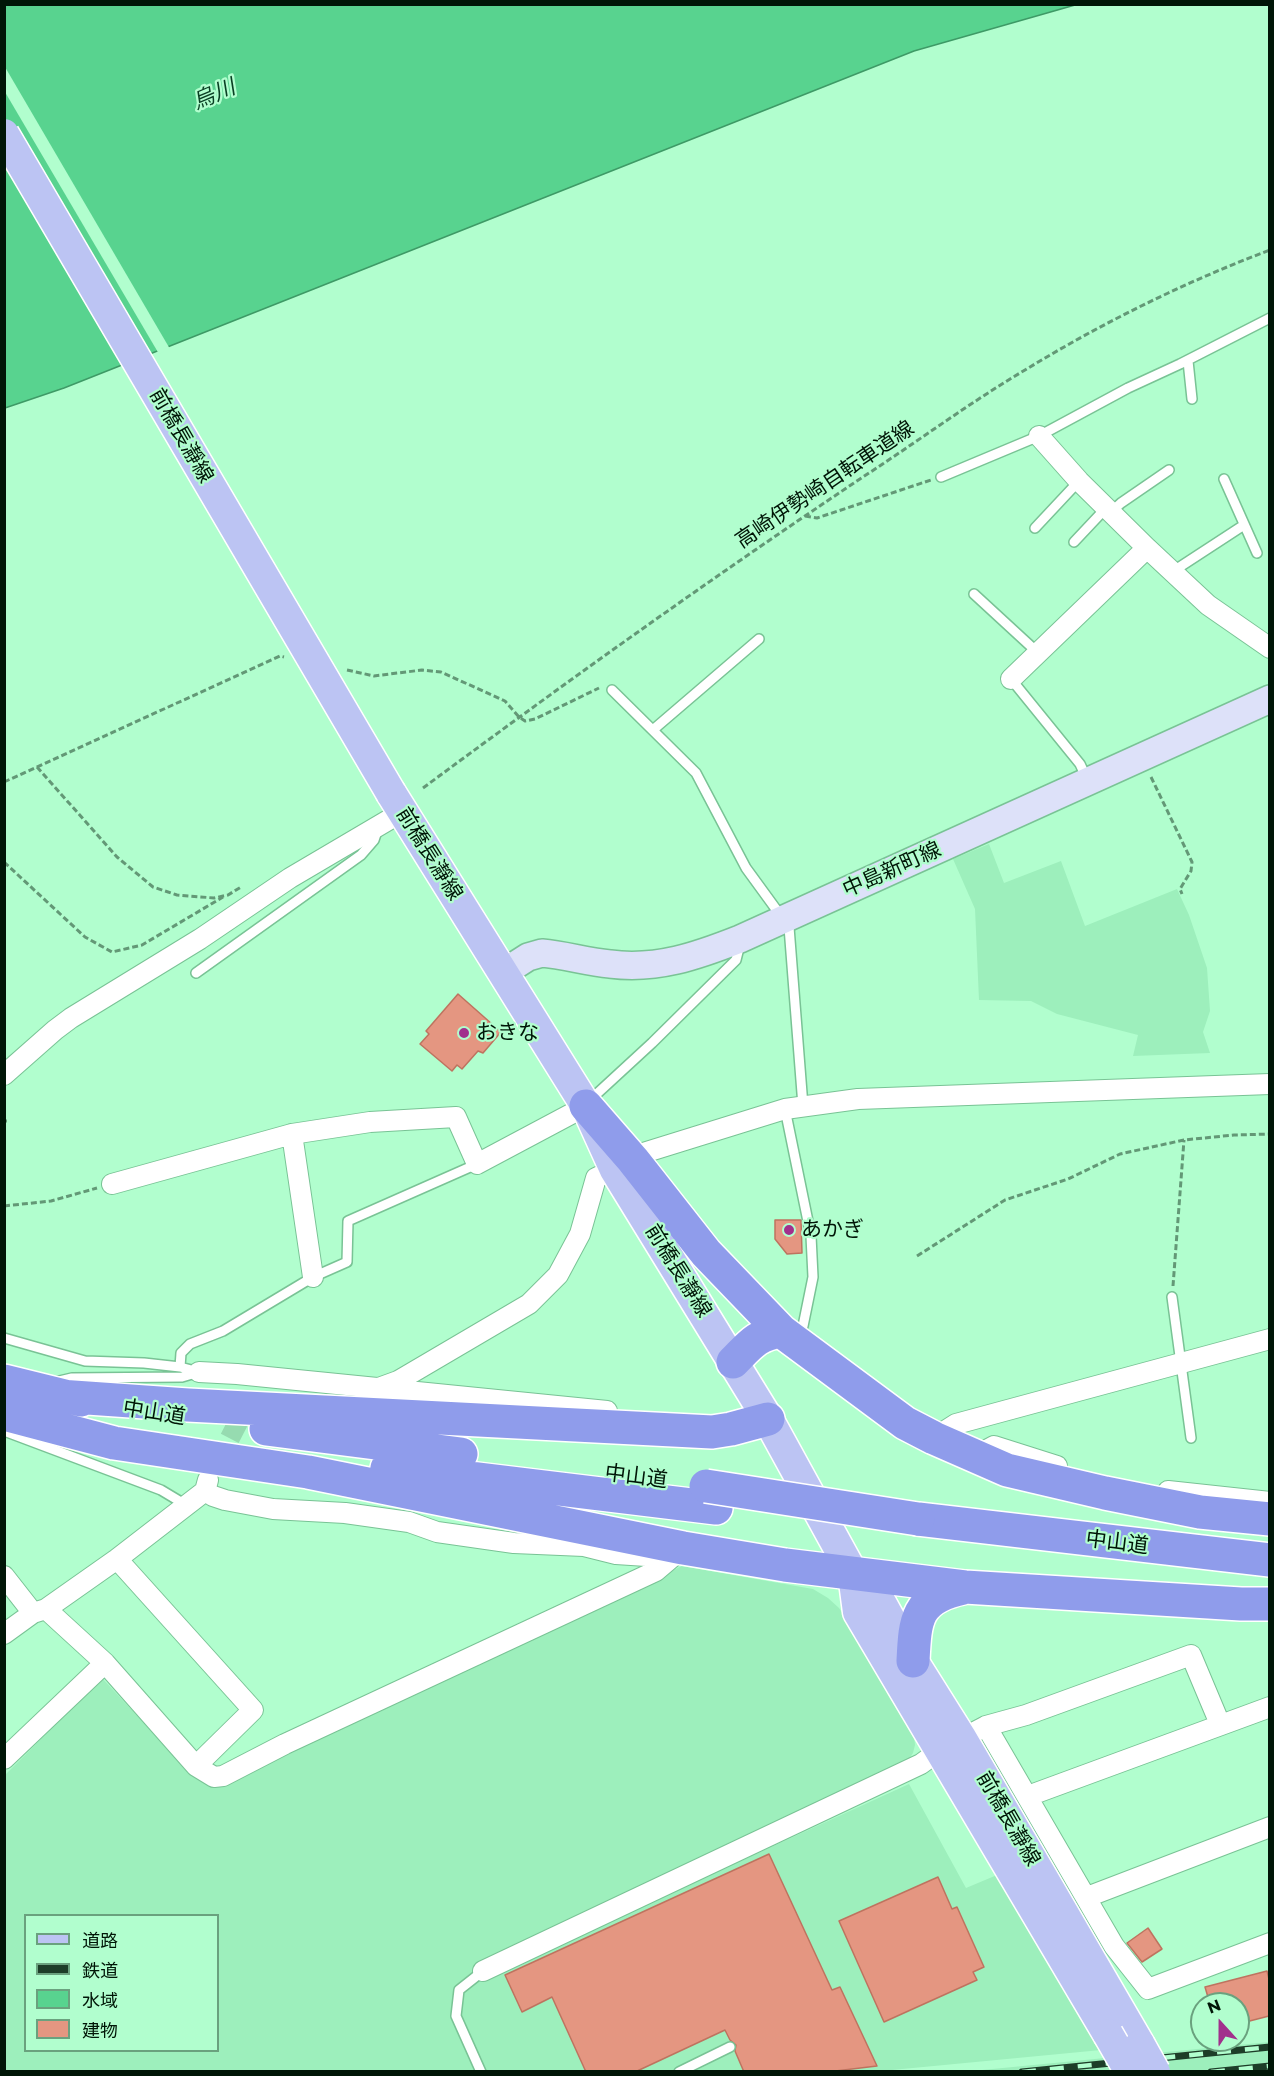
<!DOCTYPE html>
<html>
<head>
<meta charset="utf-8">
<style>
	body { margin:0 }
	#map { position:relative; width:1274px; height:2076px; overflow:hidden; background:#b1fece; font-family:Montserrat,"Noto Sans JP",sans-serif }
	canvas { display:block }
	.frame { position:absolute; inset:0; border:6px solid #001607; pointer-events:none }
	.legend { position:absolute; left:24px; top:1914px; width:195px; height:138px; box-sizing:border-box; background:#b1fece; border:2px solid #6aa17e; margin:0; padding:8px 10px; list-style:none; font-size:18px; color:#001607 }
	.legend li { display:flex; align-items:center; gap:12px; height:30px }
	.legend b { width:30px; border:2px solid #6aa17e }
	.north { position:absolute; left:1190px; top:1992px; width:60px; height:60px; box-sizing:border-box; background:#b1fece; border:2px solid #6aa17e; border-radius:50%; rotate:339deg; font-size:16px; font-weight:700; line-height:24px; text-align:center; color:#001607 }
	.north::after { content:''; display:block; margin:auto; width:21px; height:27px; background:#a1308c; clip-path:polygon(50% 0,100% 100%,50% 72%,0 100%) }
</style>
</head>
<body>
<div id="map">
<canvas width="1274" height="2076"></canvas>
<div class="frame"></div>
<ul class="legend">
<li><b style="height:8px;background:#bcc4f3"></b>道路</li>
<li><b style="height:8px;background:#1d3d28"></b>鉄道</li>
<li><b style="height:16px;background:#58d38f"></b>水域</li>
<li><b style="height:16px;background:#e49681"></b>建物</li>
</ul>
<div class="north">N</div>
</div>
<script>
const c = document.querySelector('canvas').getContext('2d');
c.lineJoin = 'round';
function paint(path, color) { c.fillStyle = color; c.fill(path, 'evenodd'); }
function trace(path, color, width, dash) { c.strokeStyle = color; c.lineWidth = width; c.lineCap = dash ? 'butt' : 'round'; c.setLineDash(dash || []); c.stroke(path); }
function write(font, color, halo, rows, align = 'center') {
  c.font = font + ' Montserrat,"Noto Sans JP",sans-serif'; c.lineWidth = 4.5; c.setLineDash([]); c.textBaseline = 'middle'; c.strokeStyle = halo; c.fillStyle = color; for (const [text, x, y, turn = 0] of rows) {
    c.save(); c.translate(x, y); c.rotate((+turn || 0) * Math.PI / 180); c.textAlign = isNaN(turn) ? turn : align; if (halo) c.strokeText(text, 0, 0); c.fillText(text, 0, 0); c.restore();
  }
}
paint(new Path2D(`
	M989,844L1004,883L1061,861L1085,926L1177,889L1189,915L1207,968L1210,1011L1203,1032L1210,1053L1133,1056L1138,1035L1057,1014L1031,1001L979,1000L975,909L953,859Z
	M682,1566L813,1589L828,1598L839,1608L856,1634L914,1736L915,1745L913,1753L909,1759L474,1964L483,1981L493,1974L909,1784L966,1888L997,1875L1101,2050L871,2072H5V1775L102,1678L195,1778L199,1776H234ZM26,1916H218V2050H26Z
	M1269,2042V2071L965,2072L972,2071Z`), '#9defbc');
const water = new Path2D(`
	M6,5H1075L914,51L64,388L5,408L4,6Z`);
paint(water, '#58d38f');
trace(water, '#3e9a66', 1.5);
paint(new Path2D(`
	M5,67L170,349L159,354L5,92Z`), '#b1fece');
const building = new Path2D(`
	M458,994L501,1032L483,1053L478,1051L462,1069L457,1065L452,1071L420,1044L429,1034L426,1031Z
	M775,1220H801L802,1253L787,1254L775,1239Z
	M769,1854L832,1990L840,1987L877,2066L827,2072H744L735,2051L736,2045L730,2040L725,2030L635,2072H586L552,1997L522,2012L505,1975Z
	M938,1877L952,1909L957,1907L984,1967L973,1972L977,1980L884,2022L839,1921Z
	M1148,1928L1162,1949L1142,1962L1127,1943Z
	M1267,1971L1269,1979V2016L1238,2024V2004H1210L1205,1987Z`);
paint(building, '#e49681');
trace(building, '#be735f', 1.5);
trace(new Path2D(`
	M216,1465L249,1401`), '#96dbb0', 20, [20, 10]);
const lane = new Path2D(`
	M1188,361L1192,399
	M941,477L1039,436L1128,388L1180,364L1270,318
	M1224,479L1257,553
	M1111,512L1121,503L1169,470
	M1035,528L1079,481
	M1074,542L1106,508
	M1172,572L1244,525
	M974,594L1037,652
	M1011,679L1080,764L1087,779
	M612,690L696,773L746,868L789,927L803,1106
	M654,729L759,639
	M196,973L361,855L374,840L378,828
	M589,1101L652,1043L736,960L740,944
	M785,1109L811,1236L813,1277L803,1326L797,1337
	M1172,1297L1191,1438
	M4,1338L85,1361L144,1363L180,1367L199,1372
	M180,1367L181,1353L190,1344L223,1331L313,1277L347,1262L348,1221L477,1164
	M55,1382L72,1378L182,1377L199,1372
	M4,1431L161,1490L186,1505
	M481,2072L456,2016L459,1990L483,1971
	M679,2072L730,2047`);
const street = new Path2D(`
	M1039,436L1079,481L1147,548L1208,605L1270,648
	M1011,679L1147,548
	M4,1075L55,1030L71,1018L200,939L290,878L402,812
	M292,1134L313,1277
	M112,1184L292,1134L370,1122L456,1117L477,1164L586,1106
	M199,1372L237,1374L607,1411
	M376,1389L398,1381L529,1304L558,1275L580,1234L596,1178L633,1160L640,1154L785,1109L858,1099L1270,1084
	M934,1438L956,1424L1270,1339
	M975,1456L994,1446L1057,1466
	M205,1491L213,1496L225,1500L273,1509L345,1513L409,1522L437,1532L514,1543L584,1546L616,1554L662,1557
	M1168,1491L1270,1502
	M117,1559L253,1710L196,1766
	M4,1576L33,1613
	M46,1609L105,1663L196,1766L214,1777L223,1776L285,1744L656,1571L683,1548
	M4,1634L33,1613L46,1609L117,1559L205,1491L208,1480
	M986,1726L1114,1946L1148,1989L1270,1943
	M4,1759L105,1663
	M1028,1796L1270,1707
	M1087,1897L1270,1827
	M483,1971L921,1764L940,1750L986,1726L1026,1715L1191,1655L1220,1724`);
const secondary = new Path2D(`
	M503,973L528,957L542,953C565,955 587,962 610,964C657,970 697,956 740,939L1270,699`);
const primary = new Path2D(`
	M391,793L586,1106L615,1170L768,1419L853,1574L880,1601L913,1661L962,1739L1140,2045
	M853,1574L858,1612L1108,2034`);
const highway = new Path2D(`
	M586,1106L633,1160L706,1253L781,1331
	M733,1362C750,1345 756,1335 781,1331L905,1423L934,1438L1007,1470L1105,1493L1200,1512L1270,1519
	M4,1381L81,1400
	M59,1396L188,1405L712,1432L731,1429L768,1419
	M4,1414L114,1443L308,1472L683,1548L785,1565L965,1587L1241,1604H1270
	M266,1429L461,1454
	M387,1468L716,1508
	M918,1519L1270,1560
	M913,1661C915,1619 916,1598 963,1588`);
trace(lane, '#79c395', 12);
trace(street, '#79c395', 22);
trace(secondary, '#79c395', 30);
trace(primary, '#fff', 33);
trace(highway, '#fff', 36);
trace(new Path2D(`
	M805,516L817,518L931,480
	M347,670L374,676L422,670L441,672L505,701L519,717L525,721L535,719L599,688
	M37,767L117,857L153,887L177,895L214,898L228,895L241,887
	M1151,777L1192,862L1191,871L1180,889L1182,894
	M4,782L280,656L284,657
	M423,788C569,680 717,574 869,473C921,439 971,402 1025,370C1102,323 1185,282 1270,250
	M4,862L85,937L112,952L142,945L223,897
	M4,1121H7
	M4,1206L51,1201L97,1188
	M917,1256L1005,1200L1068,1179L1120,1154L1184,1140L1234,1135L1270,1134
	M1173,1286L1184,1140`), '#639876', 3, [6, 3]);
trace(lane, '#fff', 9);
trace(street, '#fff', 20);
trace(secondary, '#dde1f9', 27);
trace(primary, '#bcc4f3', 30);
trace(highway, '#8f9ceb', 33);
const rail = new Path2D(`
	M1022,2072L1270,2047
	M1211,2072L1270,2066`);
trace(rail, '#1d3d28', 7);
trace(rail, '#b1fece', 4.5, [14]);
const primaryBridge = new Path2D(`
	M4,134L391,793
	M1108,2034L1130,2072
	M1140,2045L1155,2072`);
const highwayBridge = new Path2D(`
	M706,1486L918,1519`);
trace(primaryBridge, '#fff', 33, []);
trace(highwayBridge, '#fff', 36, []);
trace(primaryBridge, '#bcc4f3', 30);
trace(highwayBridge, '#8f9ceb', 33);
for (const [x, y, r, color] of [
	[464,1033,6,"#a1308c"],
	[789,1230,6,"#a1308c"]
]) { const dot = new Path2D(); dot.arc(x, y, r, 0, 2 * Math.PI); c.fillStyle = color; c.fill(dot); trace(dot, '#b1fece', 2); }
write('21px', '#001607', '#b1fece', [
	["前橋長瀞線",181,436,60],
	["高崎伊勢崎自転車道線",825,485,-34],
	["前橋長瀞線",429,854,58],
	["中島新町線",892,870,-24],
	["前橋長瀞線",678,1271,58],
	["中山道",154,1413,9],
	["中山道",636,1477,7],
	["中山道",1117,1543,7],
	["前橋長瀞線",1008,1819,60]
]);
write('21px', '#001607', '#b1fece', [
	["おきな",476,1033],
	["あかぎ",801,1230]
], 'left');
write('italic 22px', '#093e23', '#b1fece', [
	["烏川",214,95,-23]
]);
</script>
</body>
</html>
